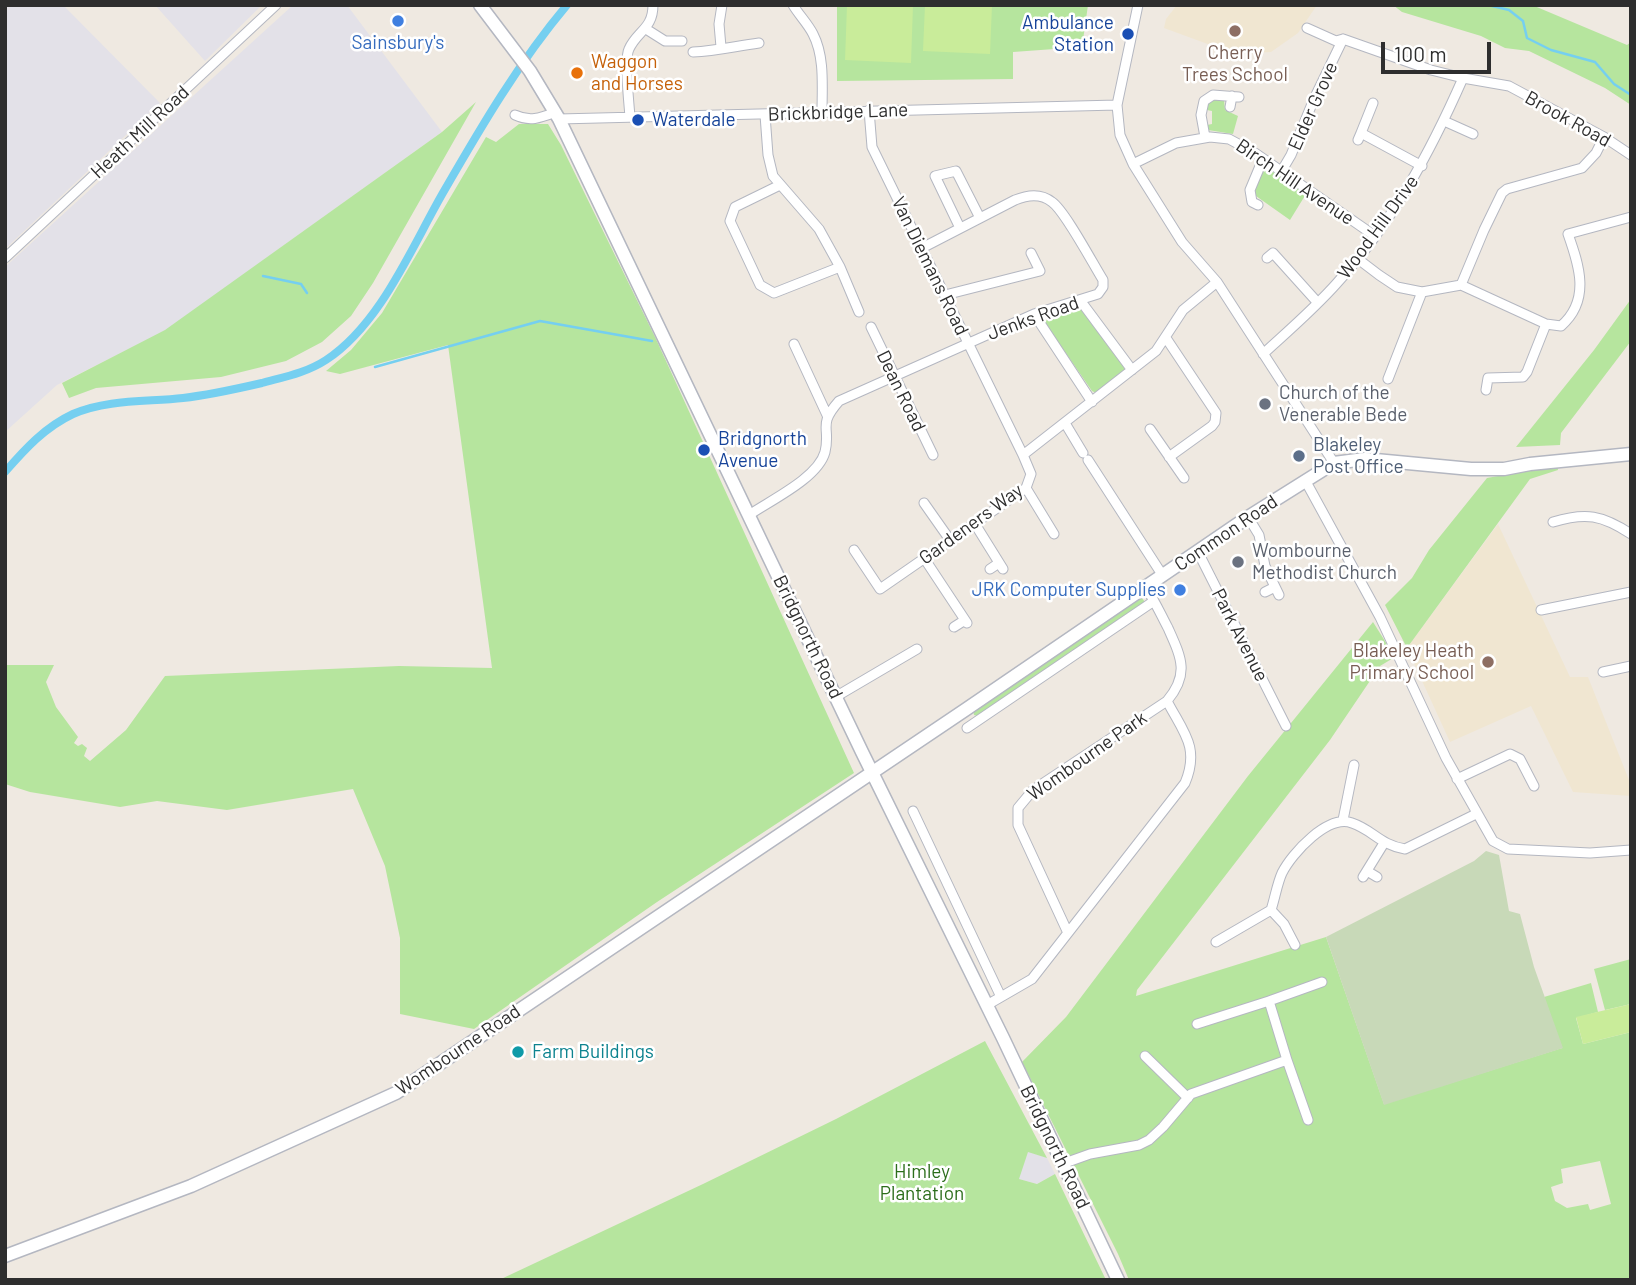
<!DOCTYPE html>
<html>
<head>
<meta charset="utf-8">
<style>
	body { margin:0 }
	#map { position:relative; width:1636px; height:1285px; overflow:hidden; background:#efe9e1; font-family:Barlow,sans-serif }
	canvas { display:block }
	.frame { position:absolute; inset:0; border:7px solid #2e2e2e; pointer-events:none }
	.scale { position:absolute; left:1381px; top:42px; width:110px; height:32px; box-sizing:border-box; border:4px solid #2e2e2e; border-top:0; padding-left:9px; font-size:21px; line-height:24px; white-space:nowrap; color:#2e2e2e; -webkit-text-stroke:5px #fff; paint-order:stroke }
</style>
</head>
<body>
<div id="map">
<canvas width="1636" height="1285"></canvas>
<div class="frame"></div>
<div class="scale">100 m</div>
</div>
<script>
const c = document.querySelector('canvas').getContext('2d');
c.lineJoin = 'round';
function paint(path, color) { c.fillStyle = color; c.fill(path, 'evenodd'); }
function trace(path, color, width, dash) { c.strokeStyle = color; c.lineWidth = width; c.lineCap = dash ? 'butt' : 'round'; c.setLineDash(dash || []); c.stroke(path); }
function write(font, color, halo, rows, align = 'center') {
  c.font = font + ' Barlow,sans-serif'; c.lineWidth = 5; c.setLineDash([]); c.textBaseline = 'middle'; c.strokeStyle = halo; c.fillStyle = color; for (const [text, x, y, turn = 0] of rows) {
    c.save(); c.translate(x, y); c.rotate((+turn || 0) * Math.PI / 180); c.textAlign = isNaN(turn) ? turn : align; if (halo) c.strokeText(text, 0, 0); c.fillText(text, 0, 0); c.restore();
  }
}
paint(new Path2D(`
	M5,5H63L160,103L5,249Z
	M155,5H262L205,61Z
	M293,5H347L442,132L165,331L57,385L5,432V267Z
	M1028,1151L1047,1158L1055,1174L1037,1184L1018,1179Z`), '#e3e1e8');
paint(new Path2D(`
	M1177,5H1317L1298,33L1271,52L1235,54L1164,28L1166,19Z
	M1498,524L1570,677H1588L1631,785V796L1573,792L1531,706L1450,742L1407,648Z`), '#f0e6d1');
paint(new Path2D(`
	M837,5H1088L1082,47L1013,52V79L837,81Z
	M1393,5H1532L1627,45L1631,42V105L1605,88L1529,51L1505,48L1481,36L1402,12Z
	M1214,98L1224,100L1225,110L1238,116L1233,134L1208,130L1207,125L1212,124V111L1207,110L1208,103Z
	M476,102L373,283L351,316L322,342L286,361L221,377L96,388L69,398L62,383L165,330L442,132Z
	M519,124H548L561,145L656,339L854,773L657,902L474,1029L400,1014V938L385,866L353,789L227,810L157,801L120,807L30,792L5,784V665H54L46,682L56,707L78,737L74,743L78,746L82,744L87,748L84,756L90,761L126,730L165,676L399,666L492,668L448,345L340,374L326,371L351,350L382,313L486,137L496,142Z
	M1267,168L1306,194L1290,220L1256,196L1253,191L1262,169Z
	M1631,299V341L1561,433L1560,445L1516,447L1594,350Z
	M1079,306L1124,365V370L1096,393L1092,391L1045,323L1049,316Z
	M1557,465L1558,470L1530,479L1407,648L1385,605L1412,578L1429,550L1487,478Z
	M1141,597L1145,602L978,716L974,715L973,710Z
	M1373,622L1395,657L1380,666L1330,740L1137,990L1136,996L1326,937L1384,1104L1562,1048L1544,997L1591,983L1598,1012L1576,1018L1583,1044L1631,1032V1280H1129L1118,1254L1022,1062L1066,1017L1248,776ZM1600,1161L1611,1204L1590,1210L1588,1204L1567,1208L1555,1201L1551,1187L1563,1183L1561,1169Z
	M1631,959V1004L1605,1010L1594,969Z
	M985,1041L1047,1158L1028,1152L1019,1179L1037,1184L1055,1174L1106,1280H499L703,1184L836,1119Z`), '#b6e59e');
paint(new Path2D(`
	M1486,851L1499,855L1509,911L1520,914L1534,967L1563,1048L1384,1105L1326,937L1474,861Z`), '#c8d9b8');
paint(new Path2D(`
	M847,5H913L911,63L845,60Z
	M925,5H992L990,54L923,51Z
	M1631,1004V1032L1583,1044L1576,1017Z`), '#c9ec9a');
trace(new Path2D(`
	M1488,5L1509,10L1523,21L1527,38L1551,50L1595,62L1614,84L1631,95
	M263,276L301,284L307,293
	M375,367L540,321L652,341`), '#75cff0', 2.5);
trace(new Path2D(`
	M5,472C25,449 45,427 73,414C107,399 148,402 183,398C210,395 236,389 262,383C284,377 306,373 326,360C381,324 412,246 444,191C481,127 519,62 567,5`), '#75cff0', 8);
const street = new Path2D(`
	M793,5C799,15 808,24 813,34C825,57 822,87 822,113
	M1138,5L1117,105L1120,135L1133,164L1182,242L1217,282L1334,463
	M1307,28L1336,41L1343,39L1431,70L1463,78L1509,86L1604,137L1631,155
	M646,29L665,41H682
	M721,47L719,24L722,5
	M693,52C716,51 736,46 759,43
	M1230,107L1232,96
	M869,110L872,147L1023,455
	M515,115C530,122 540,118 556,112
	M765,115L768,155L773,176L819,229L840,267L774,293L760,285L730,221L735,207L780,185
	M630,117C629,103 624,59 629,49C637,31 653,29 653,5
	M559,119L1117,105
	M1444,121L1473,134
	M1361,133L1373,103
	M1205,137L1201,115L1204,101L1213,95L1239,97
	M1358,140L1361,133L1422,166
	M1133,164L1176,143L1210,137L1229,139L1255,153L1375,236
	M1281,172L1291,155L1314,99L1343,39
	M1258,205L1252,202L1250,190L1263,159
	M960,228L935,176L956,171L980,218
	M5,258L276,5
	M1267,258L1273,253L1318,303
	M1358,259L1379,275L1397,287L1422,292L1461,285L1546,324L1561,326C1591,300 1579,265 1568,234L1631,217
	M840,267L859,312
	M1461,285L1484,230L1502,193L1507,189L1582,168L1596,153L1604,137
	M945,295L1040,271L1031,253
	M1080,300L1132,370
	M1034,314L1092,402
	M871,327L933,455
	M1166,338L1216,413L1215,422L1212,426L1169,457
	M794,344L827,415
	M1263,354C1288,331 1314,309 1337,283C1392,223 1430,153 1463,78
	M1388,379L1422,292
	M1486,390L1488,378L1523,377L1527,372L1546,324
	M1065,423L1083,453
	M1150,429L1184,478
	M1088,460L1163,576
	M1305,480L1380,617L1446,758L1493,841L1508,849L1590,853L1631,850
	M1026,488L1054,534
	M924,503L950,540
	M749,515C771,500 818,478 825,452C831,427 817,426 839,401L1034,314L1098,294L1103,287V280C1093,264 1065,211 1052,202C1041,193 1027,195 1015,200L922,248
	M1248,517L1259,535L1265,566L1279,595
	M1553,522C1586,512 1602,515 1631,534
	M975,524L1003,569
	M854,550L880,589L1026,488L1031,474L1023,455L1156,351L1183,310L1217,282
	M1198,552L1286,726
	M924,558L967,623
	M990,569L999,563
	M1265,592L1275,587
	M1541,610L1631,592
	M954,627L965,620
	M1603,672L1631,666
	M837,696L917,649
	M967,728L1154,601
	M1457,779L1510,754L1520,759L1534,786
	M913,811L1001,997
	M1343,820L1354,765
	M1367,871L1377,877
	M1363,877L1384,843
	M1271,910L1284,924L1295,945
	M1068,933L1018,825V808L1033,790L1167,701C1190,674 1181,657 1168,628C1161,615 1155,601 1146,588
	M1216,942L1271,910C1275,898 1277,884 1282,873C1292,853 1328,814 1352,823C1373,830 1380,845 1405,849L1476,814
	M1269,1001L1322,982
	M987,1005L1032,979L1185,783C1200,747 1183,732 1167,701
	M1145,1056L1188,1098
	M1287,1060L1308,1120
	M1062,1164L1090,1154L1139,1145L1149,1140L1163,1127L1191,1094L1287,1060L1269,1001L1197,1024`);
const secondary = new Path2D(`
	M480,5L530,71L559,119L862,752L1003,1038L1118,1280
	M5,1256L191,1186L396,1093L965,710L1248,517L1334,463L1365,459L1471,469H1504L1530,464L1631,454`);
trace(street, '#b4b7c1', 11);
trace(secondary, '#b4b7c1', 15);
trace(street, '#fff', 9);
trace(secondary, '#fff', 12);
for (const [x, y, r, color] of [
	[398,21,7,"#3f7fe0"],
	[1235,31,7,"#8d6e63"],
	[1128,34,7,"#1a4fb4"],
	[577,73,7,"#e8710a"],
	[638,120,7,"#1a4fb4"],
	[1265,404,7,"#6b7280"],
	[704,450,7,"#1a4fb4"],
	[1299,456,7,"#5c6f8a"],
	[1238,562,7,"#6b7280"],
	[1180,590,7,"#3f7fe0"],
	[1488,662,7,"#8d6e63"],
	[518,1052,7,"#0f9aa8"]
]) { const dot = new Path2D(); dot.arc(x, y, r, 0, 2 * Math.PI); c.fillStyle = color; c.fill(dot); trace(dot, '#fff', 2.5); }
write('19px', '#164399', '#fff', [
	["Ambulance",1114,23,"right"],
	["Station",1114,45,"right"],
	["Waterdale",652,120],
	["Bridgnorth",718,439],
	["Avenue",718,461]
], 'left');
write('19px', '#366cbe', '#fff', [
	["Sainsbury's",398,43],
	["JRK Computer Supplies",1166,590,"right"]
]);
write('19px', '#785e54', '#fff', [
	["Cherry",1235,53],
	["Trees School",1235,75],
	["Blakeley Heath",1474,651,"right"],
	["Primary School",1474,673,"right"]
]);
write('19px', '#c56008', '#fff', [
	["Waggon",591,62],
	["and Horses",591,84]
], 'left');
write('19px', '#2e2e2e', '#fff', [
	["Elder Grove",1313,106,-66],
	["Brickbridge Lane",838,112,-2],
	["Brook Road",1568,119,29],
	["Heath Mill Road",140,132,-43],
	["Birch Hill Avenue",1295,182,34],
	["Wood Hill Drive",1378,227,-54],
	["Van Diemans Road",930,266,64],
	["Jenks Road",1033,318,-20],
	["Dean Road",901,391,64],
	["Gardeners Way",971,524,-36],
	["Common Road",1226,533,-34],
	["Park Avenue",1240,635,63],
	["Bridgnorth Road",808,637,64],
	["Wombourne Park",1087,756,-35],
	["Wombourne Road",458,1050,-34],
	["Bridgnorth Road",1055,1147,64]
]);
write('19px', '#5b616d', '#fff', [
	["Church of the",1279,393],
	["Venerable Bede",1279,415],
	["Wombourne",1252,551],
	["Methodist Church",1252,573]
], 'left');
write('19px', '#4e5e75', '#fff', [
	["Blakeley",1313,445],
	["Post Office",1313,467]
], 'left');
write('19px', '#0d838f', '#fff', [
	["Farm Buildings",532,1052]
], 'left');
write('19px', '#2c6e1b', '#fff', [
	["Himley",922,1172],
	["Plantation",922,1194]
]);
</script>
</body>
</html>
